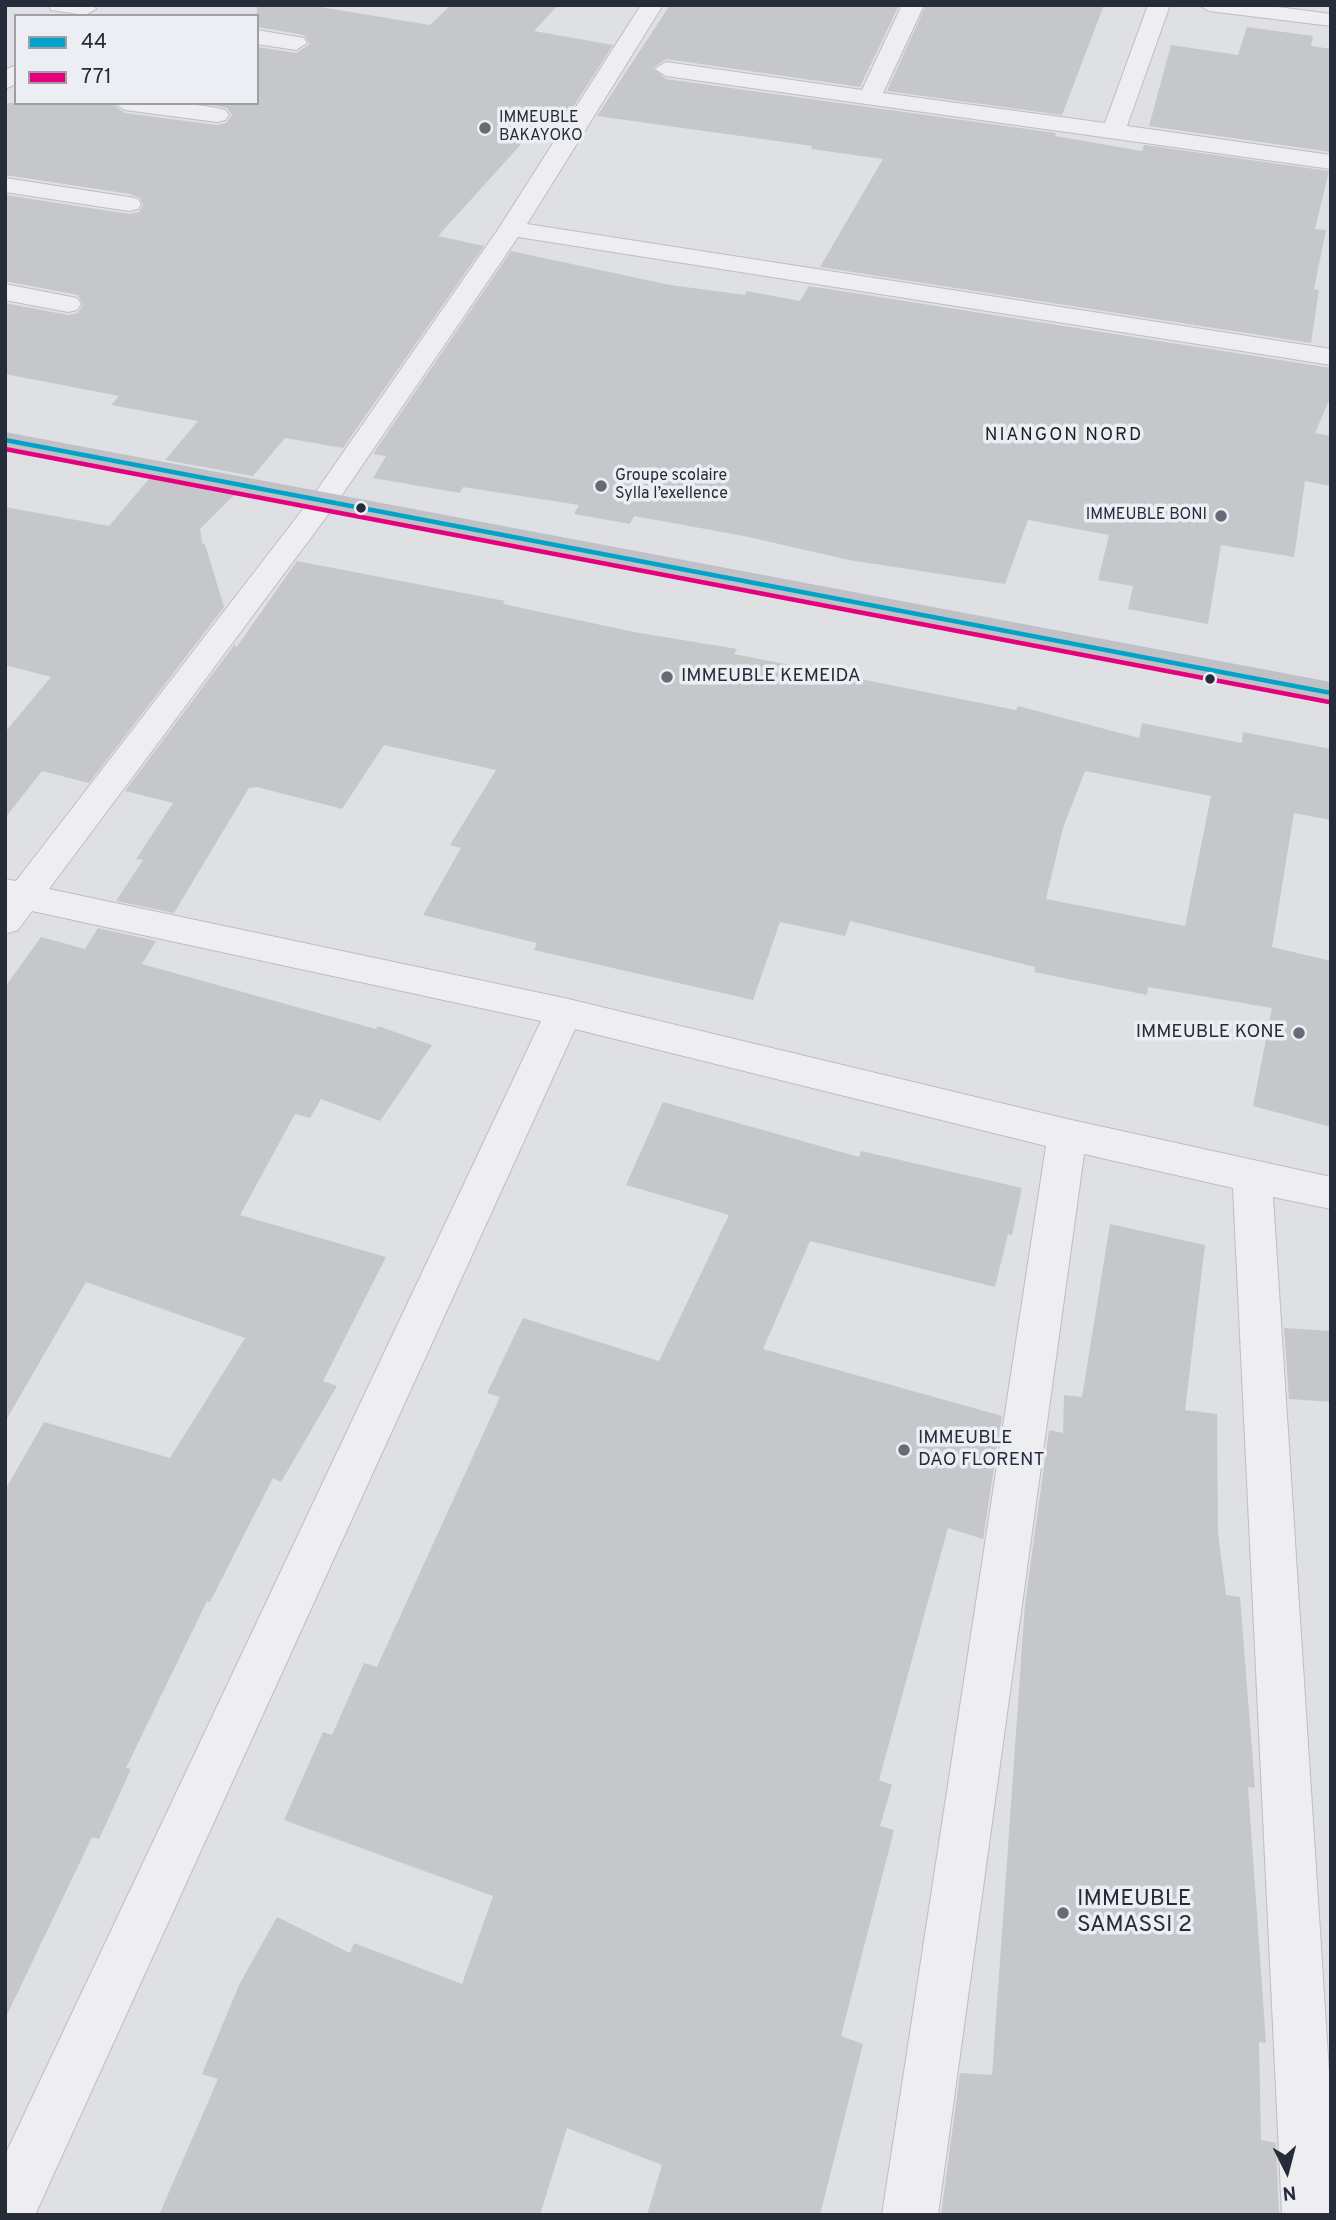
<!DOCTYPE html>
<html>
<head>
<meta charset="utf-8">
<style>
	body { margin:0 }
	#map { position:relative; width:1336px; height:2220px; overflow:hidden; background:#dfe0e3; font-family:Overpass,sans-serif }
	canvas { display:block }
	.frame { position:absolute; inset:0; border:7px solid #272c3a; pointer-events:none }
	.legend { position:absolute; left:14px; top:14px; width:245px; height:91px; box-sizing:border-box; background:#eceef3; border:2px solid #9da0a9; margin:0; padding:9px 12px; list-style:none; font-size:21px; color:#272c3a }
	.legend li { display:flex; align-items:center; gap:14px; height:35px }
	.legend b { width:35px; border:2px solid #9da0a9 }
	.north { position:absolute; left:1252px; top:2136px; width:70px; height:70px; -webkit-text-stroke:5px #eceef3; paint-order:stroke; rotate:174deg; font-size:19px; font-weight:700; line-height:28px; text-align:center; color:#272c3a }
	.north::after { content:''; display:block; margin:auto; width:24px; height:32px; background:#272c3a; clip-path:polygon(50% 0,100% 100%,50% 72%,0 100%) }
</style>
</head>
<body>
<div id="map">
<canvas width="1336" height="2220"></canvas>
<div class="frame"></div>
<ul class="legend">
<li><b style="height:9px;background:#02a3c7"></b>44</li>
<li><b style="height:9px;background:#e5007d"></b>771</li>
</ul>
<div class="north">N</div>
</div>
<script>
const c = document.querySelector('canvas').getContext('2d');
c.lineJoin = 'round';
function paint(path, color) { c.fillStyle = color; c.fill(path, 'evenodd'); }
function trace(path, color, width, dash) { c.strokeStyle = color; c.lineWidth = width; c.lineCap = dash ? 'butt' : 'round'; c.setLineDash(dash || []); c.stroke(path); }
function write(font, color, halo, rows, align = 'center') {
  c.font = font + ' Overpass,sans-serif'; c.lineWidth = 7; c.setLineDash([]); c.textBaseline = 'middle'; c.strokeStyle = halo; c.fillStyle = color; for (const [text, x, y, turn = 0] of rows) {
    c.save(); c.translate(x, y); c.rotate((+turn || 0) * Math.PI / 180); c.textAlign = isNaN(turn) ? turn : align; if (halo) c.strokeText(text, 0, 0); c.fillText(text, 0, 0); c.restore();
  }
}
paint(new Path2D(`
	M257,5H308L430,25L451,5H558L534,31L613,45L570,112L552,110L438,236L484,246L343,448L285,438L253,476L165,460L198,421L111,405L119,396L5,374V303L68,315L78,313L83,305L78,295L5,281V195L129,214L139,212L143,205L140,198L130,194L5,175V103H111L125,113L217,125L226,123L232,115L227,108L203,103H257V47L296,53L310,44L304,35L257,27Z
	M670,5H899L860,87L666,59L653,68L666,79L1056,133L1055,136L1142,151L1144,145L1329,171L1315,229L1326,230L1314,289L1319,290L1311,343L820,267L883,159L811,149L812,146L597,116Z
	M926,5H1104L1062,115L887,91Z
	M1247,27L1313,36L1311,46L1331,49V152L1149,126L1171,45L1238,55Z
	M511,251L670,285L745,295L747,291L800,301L809,286L1331,368V396L1315,433L1331,436V486L1305,481L1294,557L1221,545L1208,624L1128,609L1133,586L1098,580L1109,535L1028,520L1005,584L849,560L744,536L634,516L630,524L574,514L579,505L463,487L460,493L373,478L386,456L373,454Z
	M149,479L234,495L200,529L202,543L205,544L224,607L89,783L42,771L5,818V732L51,677L5,665V507L109,526Z
	M297,561L505,601L503,604L634,632L737,649L734,654L1016,710L1018,706L1139,738L1142,723L1242,743L1243,732L1331,749V820L1294,813L1272,947L1331,961V1127L1253,1106L1272,1008L1148,987L1147,995L1034,972L1035,967L850,921L845,936L780,922L753,1000L534,950L537,943L423,915L461,848L450,845L496,770L384,745L342,809L257,787L249,788L174,913L116,901L143,860L136,859L173,803L125,791L235,644L236,648ZM1085,771L1211,796L1185,926L1046,899L1063,828Z
	M98,928L156,941L142,964L376,1029L378,1026L432,1045L380,1121L321,1099L310,1118L295,1114L240,1215L386,1257L323,1381L337,1386L281,1482L273,1478L210,1602L207,1601L126,1768L131,1769L99,1839L92,1837L5,2019V1490L44,1422L170,1458L245,1338L86,1282L5,1422V987L41,937L85,949Z
	M663,1102L859,1157L861,1151L1022,1188L1012,1235L1008,1234L995,1287L810,1241L763,1349L1002,1416L983,1539L948,1528L879,1780L892,1785L880,1826L894,1830L841,2036L863,2044L820,2215H647L662,2165L567,2128L540,2215H159L218,2079L202,2074L239,1985L277,1917L350,1953L354,1943L462,1984L493,1896L284,1820L323,1732L332,1735L364,1663L377,1667L500,1397L487,1393L523,1318L659,1361L729,1215L626,1185Z
	M1110,1224L1205,1245L1185,1410L1217,1414L1218,1533L1226,1595L1240,1597L1255,1788L1248,1787L1266,2043L1259,2042L1261,2140L1276,2143L1279,2215H941L960,2073L992,2075L1025,1604L1049,1430L1063,1433L1064,1395L1082,1397Z
	M1284,1328L1331,1331V1402L1289,1399Z`), '#c5c7ca');
const street = new Path2D(`
	M49,5H93L96,9L85,15L51,10Z
	M641,5H663L527,224L1331,349V365L518,237L333,508L49,889L564,998L1067,1119L1331,1177V1209L1273,1197L1331,2103V2215H1282L1233,1188L1084,1154L938,2215H882L1046,1146L575,1029L35,2215H5V2155L541,1021L32,911L18,930L5,934V879L16,881L313,496L499,228Z
	M902,5H924L883,93L1105,123L1148,5H1170L1127,126L1331,155V169L666,76L655,69L666,62L862,90Z
	M1199,5H1263L1331,14V26L1209,11Z
	M257,30L304,38L307,43L296,50L257,44Z
	M16,65V84L5,89V70Z
	M114,103C151,103 189,101 225,110L229,115L225,120L217,122L125,110Z
	M5,178L129,197L138,199L141,204L138,209L129,211L5,192Z
	M5,284L77,298L81,304L77,310L68,312L5,300Z`);
trace(street, '#bdbec1', 2);
paint(street, '#eeeef0');
paint(new Path2D(`
	M5,432L1331,682V704L5,448Z`), '#c0c1c6');
trace(new Path2D(`
	M5,440L1331,693`), '#02a3c7', 4.5);
trace(new Path2D(`
	M5,449L1329,702`), '#e5007d', 4.5);
for (const [x, y, r, color] of [
	[485,128,7,"#676b75"],
	[601,486,7,"#676b75"],
	[361,508,6,"#272c3a"],
	[1221,516,7,"#676b75"],
	[667,677,7,"#676b75"],
	[1210,679,6,"#272c3a"],
	[1299,1033,7,"#676b75"],
	[904,1450,7,"#676b75"],
	[1063,1913,7,"#676b75"]
]) { const dot = new Path2D(); dot.arc(x, y, r, 0, 2 * Math.PI); c.fillStyle = color; c.fill(dot); trace(dot, '#eceef3', 2.5); }
write('16px', '#272c3a', '#eceef3', [
	["IMMEUBLE",499,119],
	["BAKAYOKO",499,137],
	["Groupe scolaire",615,477],
	["Sylla l’exellence",615,495],
	["IMMEUBLE BONI",1207,516,"right"]
], 'left');
c.letterSpacing = '2px';
write('18px', '#1a1e2b', '#eceef3', [
	["NIANGON NORD",1064,436]
]);
c.letterSpacing = '0px';
write('19px', '#272c3a', '#eceef3', [
	["IMMEUBLE KEMEIDA",681,677],
	["IMMEUBLE KONE",1285,1033,"right"],
	["IMMEUBLE",918,1439],
	["DAO FLORENT",918,1461]
], 'left');
write('23px', '#272c3a', '#eceef3', [
	["IMMEUBLE",1077,1900],
	["SAMASSI 2",1077,1926]
], 'left');
</script>
</body>
</html>
